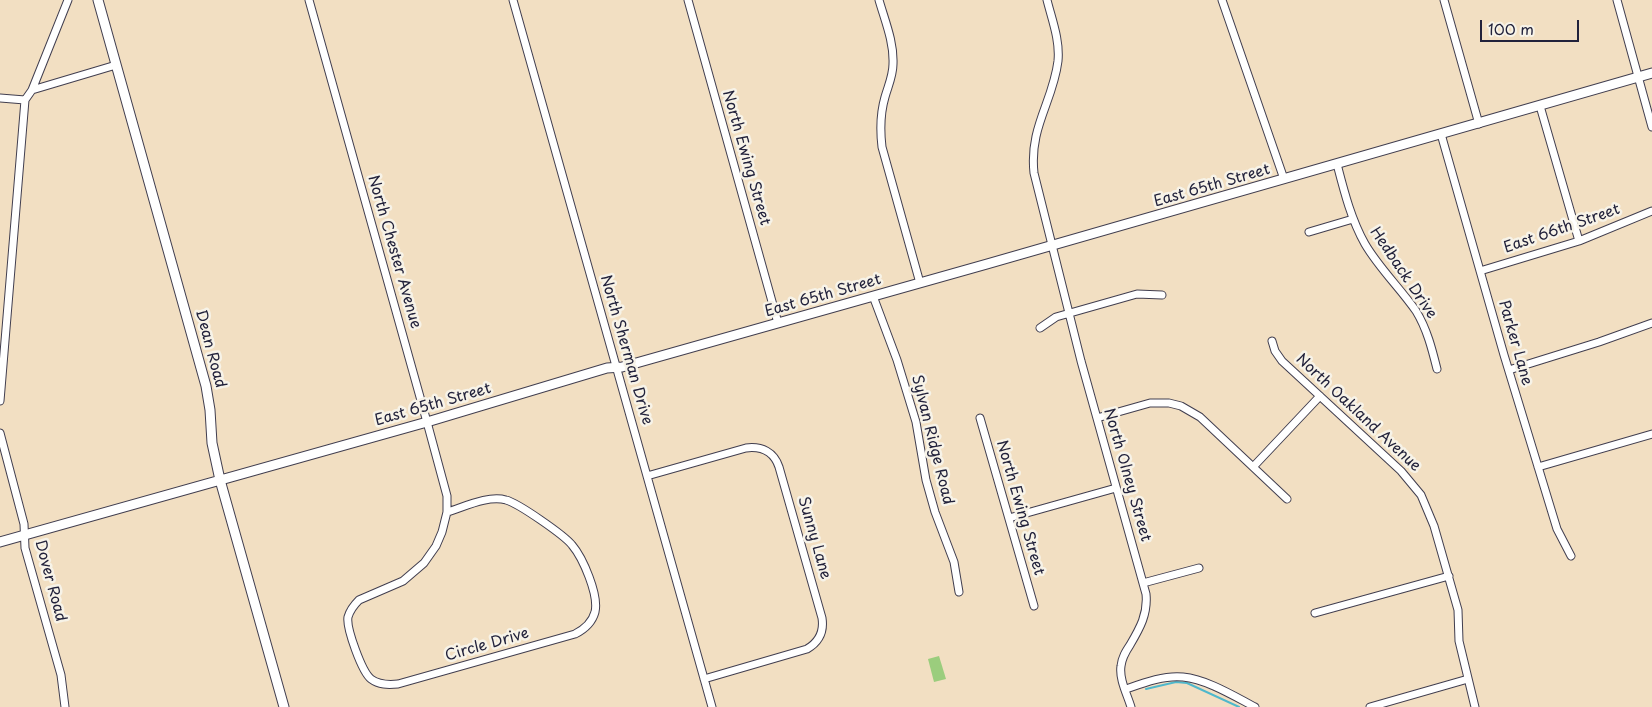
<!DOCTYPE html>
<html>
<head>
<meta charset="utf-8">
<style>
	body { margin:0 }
	#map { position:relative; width:1652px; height:707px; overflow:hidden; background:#f2dfc2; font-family:"Playpen Sans",sans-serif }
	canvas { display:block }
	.scale { position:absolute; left:1480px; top:20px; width:99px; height:22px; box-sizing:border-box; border:2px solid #22223b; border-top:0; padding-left:6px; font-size:15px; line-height:18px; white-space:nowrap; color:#22223b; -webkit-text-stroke:4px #f7f3e8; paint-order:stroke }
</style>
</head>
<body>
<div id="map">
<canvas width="1652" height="707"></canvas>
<div class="scale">100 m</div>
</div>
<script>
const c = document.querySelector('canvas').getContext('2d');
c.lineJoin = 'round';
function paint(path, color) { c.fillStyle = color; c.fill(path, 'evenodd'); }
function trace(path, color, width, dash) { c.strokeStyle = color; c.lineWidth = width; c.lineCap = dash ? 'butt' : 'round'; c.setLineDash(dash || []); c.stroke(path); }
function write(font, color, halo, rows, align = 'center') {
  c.font = font + ' "Playpen Sans",sans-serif'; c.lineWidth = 5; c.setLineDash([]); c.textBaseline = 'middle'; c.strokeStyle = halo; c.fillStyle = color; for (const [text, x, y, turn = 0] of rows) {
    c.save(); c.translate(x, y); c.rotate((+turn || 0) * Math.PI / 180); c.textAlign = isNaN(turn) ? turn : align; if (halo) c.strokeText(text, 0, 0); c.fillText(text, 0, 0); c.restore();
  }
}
paint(new Path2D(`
	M939,656L946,679L934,682L928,659Z`), '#9bcd7d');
trace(new Path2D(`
	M1146,689L1176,682L1187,683L1239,707`), '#4fb8cc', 2);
const minor = new Path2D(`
	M309,0L427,422L447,496V512L442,532L436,546L424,563L403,581L359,600C354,605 350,610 348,617C346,628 362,672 371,679C379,685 388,685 398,684L575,634C585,629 592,623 595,612C599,595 583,558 572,545C564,535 518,503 506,500C488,495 464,507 447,512
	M513,0L712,707
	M688,0L778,323
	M879,0C885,21 894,42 893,64C893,76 888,86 885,97C880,114 880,130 882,147L920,283
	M1047,0C1052,20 1060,40 1058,61C1053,102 1029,127 1034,173L1081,361L1146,594C1148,614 1140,628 1130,645C1126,651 1122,657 1121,666C1119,679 1127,694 1131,707
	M1222,0L1284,179
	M1444,0L1479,124
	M1617,0L1652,127
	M32,90L116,65
	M0,98L25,100
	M1540,106L1579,241
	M1441,134L1504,355L1557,529L1571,556
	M1337,164C1344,191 1351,219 1365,244C1379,268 1400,288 1416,311C1427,329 1432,349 1437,369
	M1309,232L1353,219
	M1480,271L1579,241L1652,211
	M873,296L897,360L916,422L926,480L935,512L954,562L959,592
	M1040,328L1056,317L1137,294L1162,295
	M1272,341L1275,351L1282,361L1401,471L1421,495L1434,526L1458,610L1459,641L1475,707
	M1509,370L1599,342L1652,323
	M0,401L25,100L32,90L68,0
	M980,418L1034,606
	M1097,418L1150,403H1169L1181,406L1200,417L1287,499
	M0,433L24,524L25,548L61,675L65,707
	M1253,467L1320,396
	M1538,467L1652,434
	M647,476L746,448C762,446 774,452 779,467L822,618C824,631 819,642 807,649L704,679
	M1009,518L1116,488
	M1143,583L1199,568
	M1315,613L1449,576
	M1126,689C1143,683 1164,675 1183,677C1206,679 1234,696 1255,707
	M1370,707L1468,679`);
const tertiary = new Path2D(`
	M98,0L206,386L210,410L212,443L220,480L284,707
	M0,542L427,422L607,368L622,367L987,264L1652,73`);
trace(minor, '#413e4f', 9);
trace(tertiary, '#413e4f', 11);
trace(minor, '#fff', 7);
trace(tertiary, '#fff', 9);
write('15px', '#22223b', '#f7f3e8', [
	["North Ewing Street",746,158,74],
	["East 65th Street",1212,186,-16],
	["East 66th Street",1562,229,-19],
	["North Chester Avenue",394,252,74],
	["Hedback Drive",1403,273,56],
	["East 65th Street",823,296,-16],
	["Parker Lane",1515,343,74],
	["Dean Road",210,349,75],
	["North Sherman Drive",626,350,74],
	["East 65th Street",433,405,-16],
	["North Oakland Avenue",1358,413,43],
	["Sylvan Ridge Road",932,440,76],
	["North Olney Street",1127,475,74],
	["North Ewing Street",1020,508,74],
	["Sunny Lane",814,538,74],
	["Dover Road",50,581,75],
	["Circle Drive",487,645,-16]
]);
</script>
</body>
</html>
